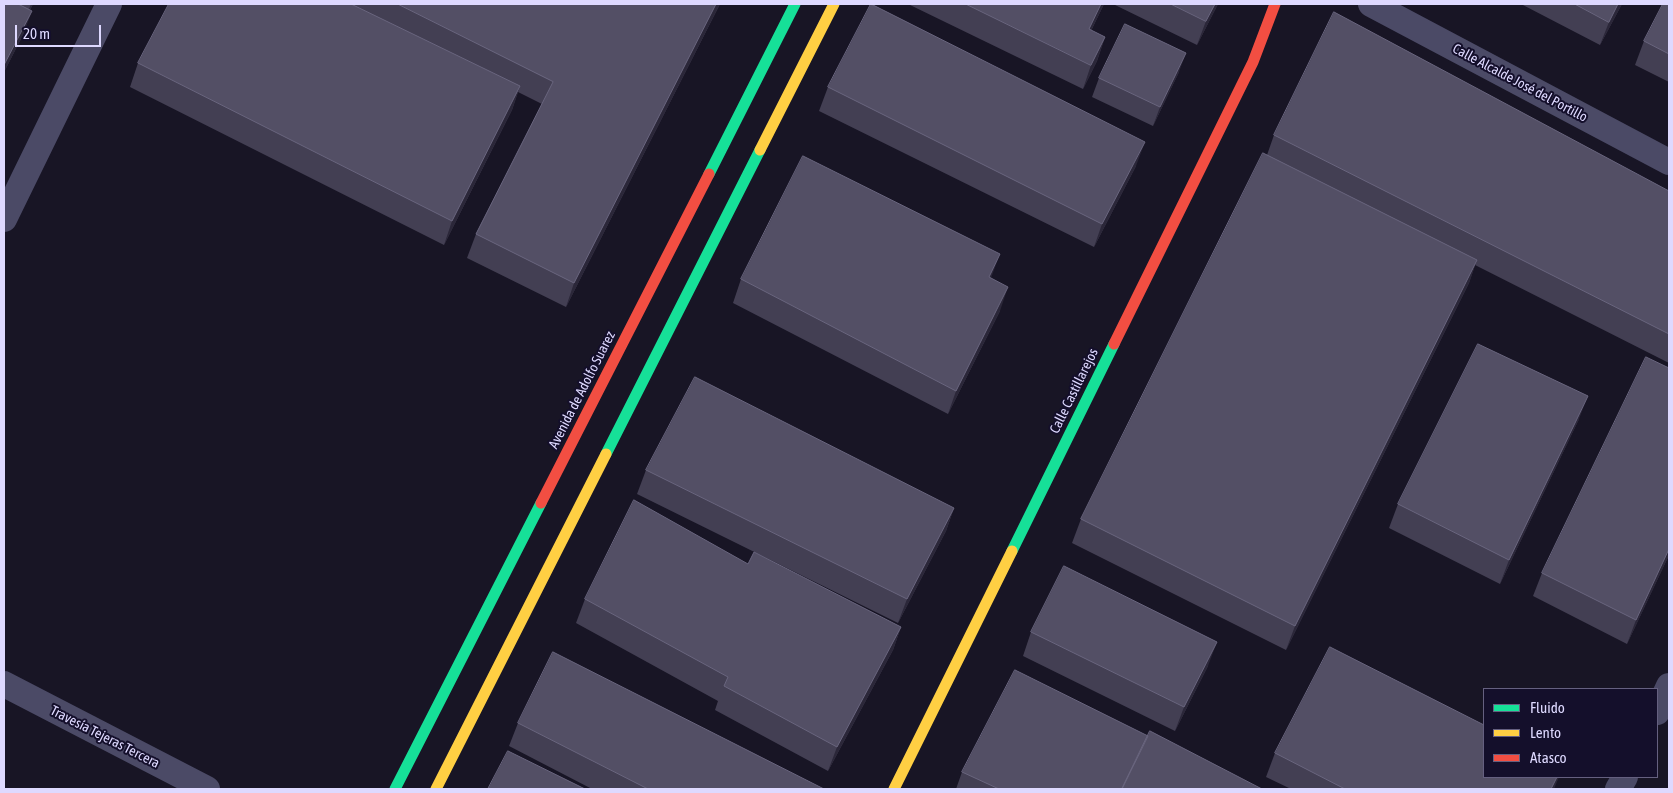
<!DOCTYPE html>
<html>
<head>
<meta charset="utf-8">
<style>
	body { margin:0 }
	#map { position:relative; width:1673px; height:793px; overflow:hidden; background:#181525; font-family:"Asap Condensed",sans-serif }
	canvas { display:block }
	.frame { position:absolute; inset:0; border:5px solid #ded9ff; pointer-events:none }
	.legend { position:absolute; left:1483px; top:688px; width:175px; height:90px; box-sizing:border-box; background:#140f2b; border:1px solid #656080; margin:0; padding:6px 9px; list-style:none; font-size:15px; color:#ded9ff }
	.legend li { display:flex; align-items:center; gap:10px; height:25px }
	.legend b { width:25px; border:1px solid #656080 }
	.scale { position:absolute; left:15px; top:25px; width:86px; height:22px; box-sizing:border-box; border:2px solid #ded9ff; border-top:0; padding-left:6px; font-size:15px; line-height:18px; white-space:nowrap; color:#ded9ff; -webkit-text-stroke:4px #140f2b; paint-order:stroke }
</style>
</head>
<body>
<div id="map">
<canvas width="1673" height="793"></canvas>
<div class="frame"></div>
<ul class="legend">
<li><b style="height:6px;background:#16e098"></b>Fluido</li>
<li><b style="height:6px;background:#ffcf43"></b>Lento</li>
<li><b style="height:6px;background:#f24e42"></b>Atasco</li>
</ul>
<div class="scale">20 m</div>
</div>
<script>
const c = document.querySelector('canvas').getContext('2d');
c.lineJoin = 'round';
function trace(path, color, width, dash) { c.strokeStyle = color; c.lineWidth = width; c.lineCap = dash ? 'butt' : 'round'; c.setLineDash(dash || []); c.stroke(path); }
function paint(path, color) { c.fillStyle = color; c.fill(path, 'evenodd'); }
function write(font, color, halo, rows, align = 'center') {
  c.font = font + ' "Asap Condensed",sans-serif'; c.lineWidth = 4; c.setLineDash([]); c.textBaseline = 'middle'; c.strokeStyle = halo; c.fillStyle = color; for (const [text, x, y, turn = 0] of rows) {
    c.save(); c.translate(x, y); c.rotate((+turn || 0) * Math.PI / 180); c.textAlign = isNaN(turn) ? turn : align; if (halo) c.strokeText(text, 0, 0); c.fillText(text, 0, 0); c.restore();
  }
}
trace(new Path2D(`
	M1371,4L1669,162
	M4,219L109,4
	M4,684L207,789
	M1657,712L1669,686
	M1618,789L1625,777`), '#4b4a66', 26);
trace(new Path2D(`
	M709,174L795,4
	M606,454L760,150
	M1012,551L1114,344
	M395,789L541,503`), '#16e098', 11);
trace(new Path2D(`
	M760,150L834,4
	M436,789L606,454
	M894,789L1012,551`), '#ffcf43', 11);
trace(new Path2D(`
	M1114,344L1253,62L1275,4
	M541,503L709,174`), '#f24e42', 11);
paint(new Path2D(`
	M4,4H33L30,10L23,35L4,72Z
	M169,4H720L566,307L467,258L476,234L542,104L518,92L512,110L444,245L130,87L138,63Z
	M908,4H1104L1091,31L1105,37L1097,61L1083,89Z
	M1113,4H1218L1197,45Z
	M1521,4H1622L1600,45Z
	M1669,4V82L1635,65L1644,41Z
	M1179,72L1153,126L1092,97L1099,78Z
	M828,87L1136,166L1094,247L819,111Z
	M1274,135L1669,191V363L1475,265L1469,283L1286,650L1072,543L1081,519L1267,155Z
	M741,279L1000,311L948,414L733,303Z
	M1669,368V555L1627,644L1533,596L1542,573Z
	M1579,419L1500,584L1389,528L1398,504Z
	M646,470L954,508L946,531L898,623L637,494Z
	M748,564L901,627L893,650L828,771L715,710L718,701L576,623L585,599Z
	M1031,632L1208,666L1175,731L1023,656Z
	M518,723L824,789H592L509,746Z
	M1148,736L1262,789H956L962,772Z
	M1275,753L1554,789H1291L1266,777Z`), '#433f53');
paint(new Path2D(`
	M31,4H33L25,19Z
	M716,4H720L566,307L574,283Z
	M1101,4H1104L1080,53L1089,29Z
	M1215,4H1218L1197,45L1206,21Z
	M1618,4H1622L1600,45L1609,22Z
	M32,11L23,35L4,72V65Z
	M1105,37L1097,61L1083,89L1091,65Z
	M1186,53L1179,72L1153,126L1160,107Z
	M520,86L512,110L444,245L452,221Z
	M1145,142L1136,166L1094,247L1102,224Z
	M1000,254L991,278L989,277Z
	M1477,260L1469,283L1286,650L1295,626Z
	M1008,287L1000,311L948,414L956,391Z
	M1588,396L1579,419L1500,584L1509,560Z
	M954,508L946,531L898,623L907,599Z
	M1669,549V555L1627,644L1636,620Z
	M901,627L893,650L828,771L837,747Z
	M1217,642L1208,666L1175,731L1184,707Z
	M1557,777H1559L1554,789H1551Z`), '#2b2739');
const building = new Path2D(`
	M4,4H18L32,11L4,65Z
	M169,4H351L520,86L452,221L138,63Z
	M398,4H716L574,283L476,234L553,82Z
	M871,4L1145,142L1102,224L828,87Z
	M966,4H1101L1089,29L1105,37L1091,65Z
	M1171,4H1215L1206,21Z
	M1575,4H1618L1609,22Z
	M1663,4H1669V54L1644,41Z
	M1334,12L1669,191V334L1274,135Z
	M1125,24L1186,53L1160,107L1099,78Z
	M1263,153L1477,260L1295,626L1081,519Z
	M803,156L1000,254L989,277L1008,287L956,391L741,279Z
	M1478,344L1588,396L1509,560L1398,504Z
	M1646,357L1669,368V549L1636,620L1542,573Z
	M695,377L954,508L907,599L646,470Z
	M634,500L748,564L754,552L901,627L837,747L724,686L728,677L585,599Z
	M1064,566L1217,642L1184,707L1031,632Z
	M1330,647L1484,725V777H1557L1551,789H1345L1275,753Z
	M553,652L824,789H648L518,723Z
	M1015,670L1148,736L1122,789H999L962,772Z
	M1150,731L1262,789H1122Z
	M508,751L585,789H488Z`);
paint(building, '#534f65');
trace(building, '#69657e', 1);
write('14px', '#ded9ff', '#140f2b', [
	["Calle Alcalde José del Portillo",1520,83,28],
	["Avenida de Adolfo Suarez",582,390,-63],
	["Calle Castillarejos",1074,391,-64],
	["Travesía Tejeras Tercera",105,737,27]
]);
</script>
</body>
</html>
